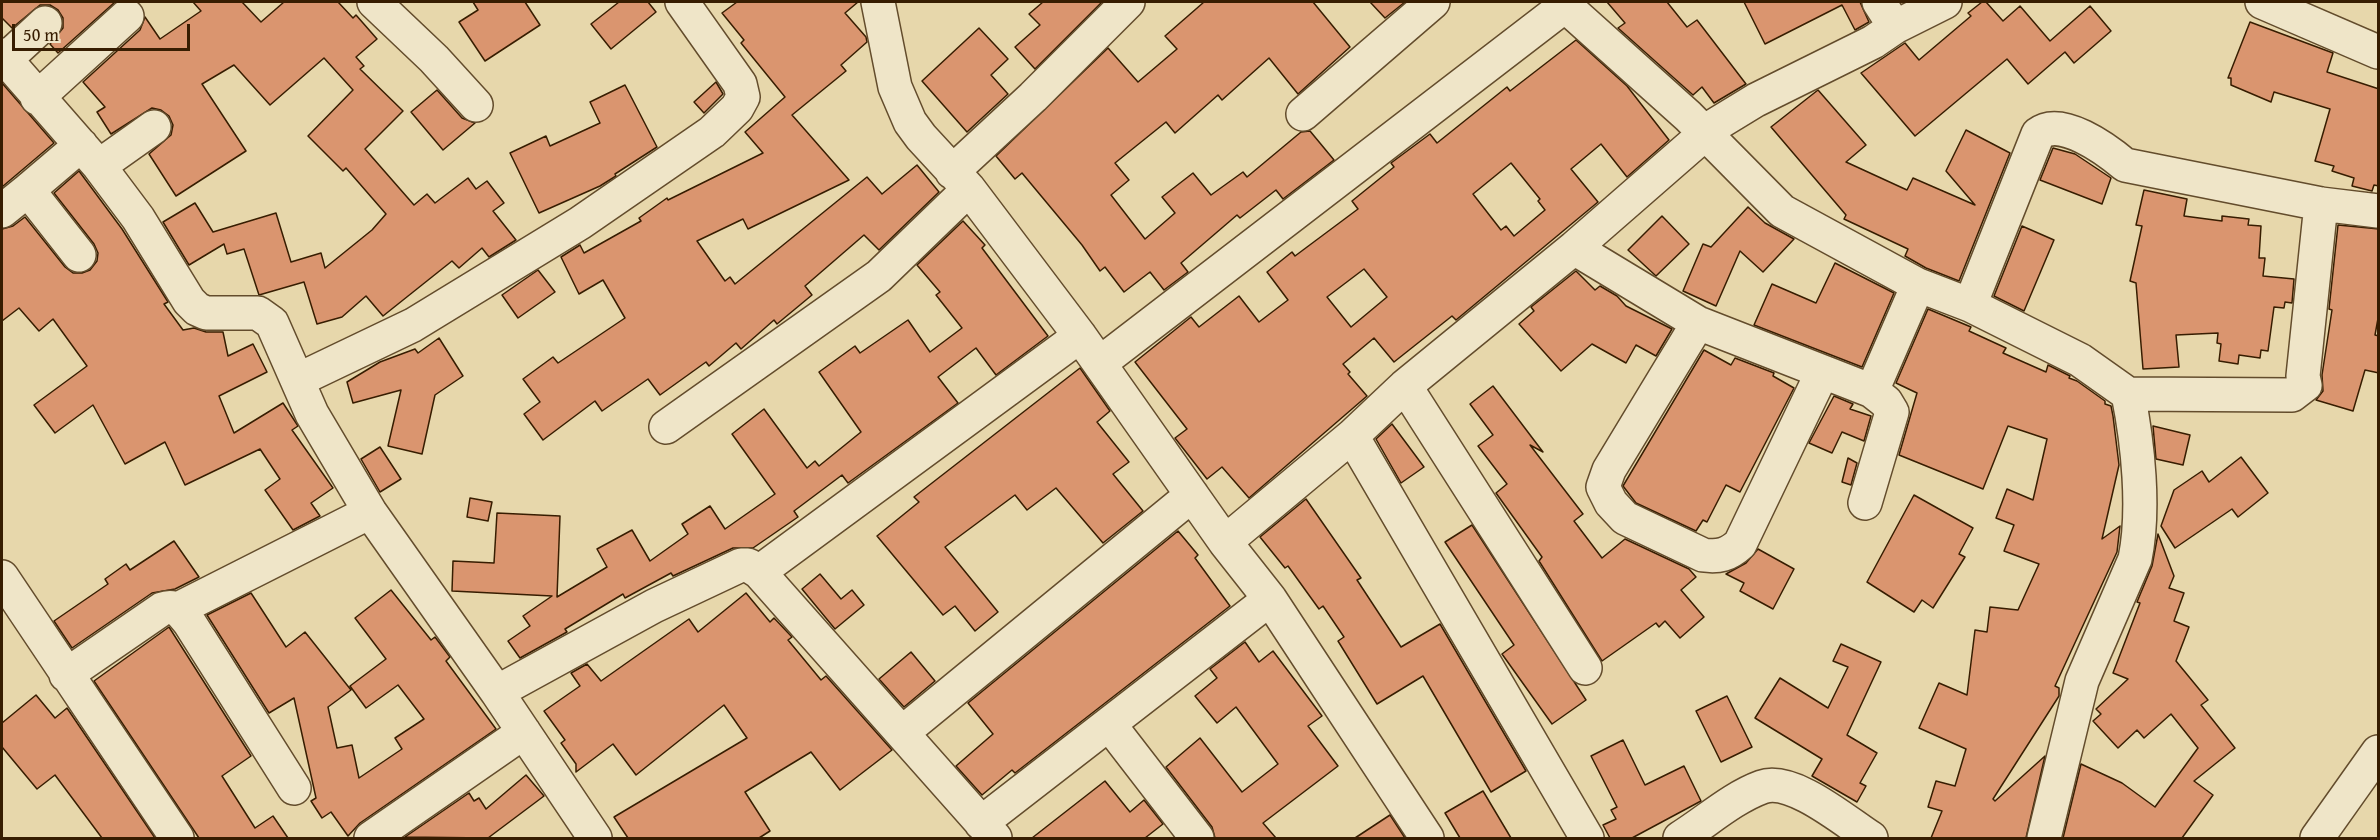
<!DOCTYPE html>
<html>
<head>
<meta charset="utf-8">
<style>
	body { margin:0 }
	#map { position:relative; width:2380px; height:840px; overflow:hidden; background:#e7d7ab; font-family:"Gentium Book Plus",serif }
	canvas { display:block }
	.frame { position:absolute; inset:0; border:3px solid #371d01; pointer-events:none }
	.scale { position:absolute; left:12px; top:24px; width:178px; height:27px; box-sizing:border-box; border:3px solid #371d01; border-top:0; padding-left:8px; font-size:18px; line-height:21px; white-space:nowrap; color:#371d01; -webkit-text-stroke:4px #efe5c8; paint-order:stroke }
</style>
</head>
<body>
<div id="map">
<canvas width="2380" height="840"></canvas>
<div class="frame"></div>
<div class="scale">50 m</div>
</div>
<script>
const c = document.querySelector('canvas').getContext('2d');
c.lineJoin = 'round';
function paint(path, color) { c.fillStyle = color; c.fill(path, 'evenodd'); }
function trace(path, color, width, dash) { c.strokeStyle = color; c.lineWidth = width; c.lineCap = dash ? 'butt' : 'round'; c.setLineDash(dash || []); c.stroke(path); }
const building = new Path2D(`
	M2,2H115L58,53L50,44L63,28V18L58,10L50,5H40L12,28L2,18Z
	M193,2H242L261,22L284,2H338L353,18L356,15L377,39L356,57L364,66L360,69L403,111L365,149L414,205L427,194L435,203L468,178L476,189L487,181L504,203L493,211L516,240L489,257L482,248L459,268L452,261L383,316L366,296L342,317L317,324L304,282L259,295L244,249L227,254L224,244L189,265L163,222L195,203L213,232L276,213L291,262L321,253L325,268L372,230L386,214L346,168L343,171L308,136L353,90L324,58L270,105L234,65L202,84L246,151L176,196L149,154L171,135L173,125L169,116L161,110L152,108L111,134L97,112L105,107L83,82L140,30L145,17L160,39L201,11Z
	M473,2H525L540,25L485,61L459,22L478,10Z
	M619,2H648L656,12L611,49L591,24Z
	M737,2H858L845,13L866,37L867,42L841,65L846,71L792,115L849,180L748,229L743,219L697,241L725,281L730,277L735,284L867,177L882,194L917,165L939,192L879,250L864,235L805,286L812,295L777,324L774,320L741,349L736,343L709,366L706,362L660,395L648,379L602,411L595,401L543,440L524,414L540,402L523,379L553,357L558,363L625,318L603,280L579,294L561,257L580,245L584,253L641,221L639,218L667,198L668,200L763,153L745,132L785,97L741,43L744,40L722,13Z
	M1043,2H1102L1035,69L1015,47L1040,25L1029,14Z
	M1204,2H1313L1350,47L1298,94L1269,58L1222,100L1218,95L1175,133L1166,122L1115,163L1129,180L1111,195L1145,239L1175,213L1162,197L1193,173L1211,195L1243,172L1247,177L1301,132L1310,131L1334,160L1283,199L1276,190L1240,218L1237,215L1181,263L1188,272L1164,290L1150,272L1124,292L1105,267L1100,271L1082,245L1022,173L1015,179L996,156L1108,48L1138,82L1177,49L1165,36Z
	M1370,2H1405L1385,18Z
	M1607,2H1667L1687,27L1697,20L1746,84L1714,103L1702,87L1693,95L1618,28L1625,23Z
	M1744,2H1860L1869,22L1855,30L1842,5L1765,44Z
	M1982,2H1986L2003,21L2020,6L2050,41L2090,6L2111,31L2074,63L2065,52L2028,84L2007,59L1915,136L1861,73L1905,43L1919,60L1971,16L1968,13Z
	M2250,22L2333,53L2327,72L2379,89V186L2374,185L2372,191L2352,186L2354,178L2332,171L2334,166L2315,161L2330,109L2274,92L2271,102L2231,85V78H2228Z
	M979,28L1008,59L991,75L1008,94L967,132L922,81Z
	M1576,40L1627,86L1669,140L1627,177L1601,144L1571,169L1598,202L1456,320L1452,316L1394,362L1374,338L1343,364L1350,372L1348,374L1367,396L1249,498L1222,467L1207,479L1175,438L1187,429L1135,362L1191,317L1199,327L1239,296L1259,322L1288,300L1267,272L1292,252L1295,256L1358,209L1352,201L1394,167L1391,163L1430,134L1437,143L1507,87L1510,91ZM1511,163L1540,199L1538,201L1545,210L1514,236L1506,226L1501,230L1473,194ZM1364,269L1387,297L1351,327L1327,297Z
	M716,82L723,94L704,113L694,102Z
	M2,83L54,143L2,187Z
	M625,85L657,147L615,174L616,176L600,186L539,213L510,153L546,136L550,146L600,123L590,102Z
	M437,90L462,118L475,123L443,150L411,112Z
	M1818,90L1866,145L1846,162L1907,190L1913,178L1975,205L1946,171L1966,130L2010,153L1959,281L1926,268L1905,256L1908,249L1844,219L1846,215L1771,127Z
	M2053,148L2075,154L2111,178L2102,204L2040,180Z
	M79,171L122,229L168,302L164,304L183,330L194,328L206,332H223L228,356L253,344L267,372L219,396L234,433L283,403L298,426L292,430L333,488L311,503L320,516L293,530L265,490L280,479L260,449L185,485L165,442L125,464L93,405L55,433L34,405L87,366L53,319L39,331L19,308L2,321V229L13,226L25,217L65,267L73,273H82L90,270L97,261L98,253L94,244L54,193Z
	M2144,190L2187,199L2184,216L2222,221V216L2249,219L2248,225L2261,226L2259,258H2265L2263,276L2294,279L2292,303L2285,302L2284,308L2274,307L2268,351L2261,350L2260,358L2239,355L2238,364L2219,361L2221,344L2217,343L2218,333L2176,335L2179,367L2143,369L2136,283L2130,281L2142,226L2136,225Z
	M1748,207L1765,223L1794,239L1763,272L1740,251L1716,306L1683,291L1703,244L1711,247Z
	M1662,216L1689,244L1656,276L1628,250Z
	M963,221L985,245L982,248L1048,336L996,375L976,348L938,377L958,403L848,483L842,475L794,511L798,517L753,548H733L673,576L671,573L625,598L623,594L565,629L567,632L520,658L508,641L530,626L523,616L552,596L452,591L453,561L494,563L497,513L560,516L557,597L607,567L597,549L632,530L650,561L688,534L682,524L710,506L725,529L775,494L732,434L764,409L807,468L815,461L819,466L861,432L819,372L855,346L860,353L908,320L930,352L962,328L936,295L940,292L917,265Z
	M2338,225L2379,229V313L2375,335L2379,336V373L2365,370L2353,411L2316,400L2323,391L2322,375L2332,310L2329,309Z
	M2022,226L2054,240L2024,311L1994,296Z
	M1835,263L1894,293L1862,367L1754,325L1772,284L1816,303Z
	M538,270L555,292L518,318L502,295Z
	M1576,271L1595,290L1600,286L1617,296L1626,306L1672,329L1656,356L1636,345L1626,363L1592,344L1561,371L1519,324L1534,311L1531,307Z
	M1928,309L1971,327L1969,331L2006,348L2003,353L2046,372L2048,365L2070,376L2069,378L2077,381L2105,401V404L2111,406L2113,416L2119,465L2102,539L2120,526L2117,552L2055,686L2059,688V696L1993,799L1995,801L2045,756L2026,838H1931L1942,811L1928,807L1936,781L1955,786L1966,749L1919,728L1939,683L1967,695L1975,630L1987,632L1990,607L2018,610L2039,564L2004,551L2014,525L1996,518L2007,489L2033,500L2047,439L2008,426L1983,489L1899,455L1917,393L1896,383Z
	M439,338L463,376L435,395L422,454L388,446L401,390L353,403L347,382L380,362L415,349L418,353Z
	M1704,350L1731,365L1735,358L1774,373L1773,376L1794,388L1740,492L1726,485L1707,522L1703,520L1696,531L1636,503L1623,486Z
	M1080,368L1110,411L1097,422L1129,462L1113,474L1143,511L1103,543L1056,488L1027,510L1015,495L945,547L998,612L975,631L955,606L943,615L877,536L919,502L914,497Z
	M1493,386L1543,452L1530,445L1583,514L1574,521L1602,558L1625,539L1689,569L1696,577L1681,590L1704,617L1680,638L1665,621L1659,627L1656,623L1602,661L1539,561L1542,557L1496,493L1507,484L1478,446L1493,435L1470,404Z
	M1834,396L1853,404L1850,409L1871,416L1864,441L1842,432L1832,453L1809,443Z
	M1392,424L1424,467L1401,483L1376,439Z
	M2153,426L2190,435L2183,465L2156,459Z
	M380,447L401,479L380,492L361,459Z
	M2241,457L2268,493L2238,517L2232,509L2175,548L2161,526L2174,490L2202,471L2209,482Z
	M1848,458L1857,463L1851,485L1842,482Z
	M1914,495L1973,528L1959,554L1965,557L1933,608L1922,600L1914,612L1867,582Z
	M470,498L492,502L488,521L467,517Z
	M1306,499L1361,578L1357,580L1401,647L1440,624L1526,771L1491,792L1423,676L1377,704L1338,641L1344,637L1323,606L1319,609L1288,566L1285,568L1260,537Z
	M1472,525L1586,700L1552,724L1502,654L1514,645L1445,542Z
	M1178,531L1198,555L1195,558L1230,606L1015,773L1012,770L982,795L956,766L993,734L968,703Z
	M2158,534L2174,576L2169,588L2184,593L2174,621L2189,627L2176,661L2208,700L2201,705L2235,748L2194,781L2213,795L2182,838H2063L2081,764L2122,783L2155,807L2198,748L2171,714L2144,738L2137,730L2118,748L2093,721L2101,714L2096,709L2128,679L2113,673L2140,603L2137,602L2152,566Z
	M174,541L199,577L175,589L152,593L72,648L54,621L108,584L105,579L126,564L130,570Z
	M1758,549L1794,569L1773,609L1740,591L1744,583L1726,574L1746,563Z
	M820,574L841,599L852,590L864,605L835,629L802,589Z
	M391,590L431,640L435,637L450,657L446,661L496,729L360,823L348,836L331,812L322,818L311,801L316,798L294,698L269,713L207,615L251,593L286,647L305,632L351,690L328,707L337,748L352,745L359,778L402,749L395,738L424,719L398,685L366,708L350,686L386,659L355,618Z
	M746,593L770,622L774,618L792,637L788,640L821,680L826,676L892,750L840,790L811,752L745,792L770,831L759,838H628L614,817L747,738L724,705L636,775L613,744L576,772V764L561,743L565,740L544,711L580,686L571,673L587,664L601,681L689,619L698,632Z
	M169,627L251,756L222,776L255,828L273,816L288,838H199L94,681Z
	M1245,642L1259,662L1273,651L1322,716L1308,726L1338,766L1263,823L1276,838H1215L1212,827L1166,767L1200,738L1242,792L1278,764L1236,707L1217,723L1195,696L1217,678L1210,669Z
	M1841,644L1881,662L1847,735L1877,753L1860,783L1866,786L1857,802L1812,776L1822,759L1755,718L1780,678L1828,708L1848,667L1833,661Z
	M911,652L935,681L904,707L879,679Z
	M36,695L55,718L67,708L155,838H102L55,775L37,789L2,747V723Z
	M1727,696L1752,747L1721,762L1696,711Z
	M1623,740L1645,785L1684,766L1701,801L1632,838H1610L1603,825L1616,819L1611,810L1617,807L1591,756Z
	M526,775L544,796L488,838L405,837L469,793L474,801L479,798L486,809Z
	M1105,781L1130,812L1144,800L1163,824L1145,838H1032Z
	M1483,791L1511,838H1460L1445,813Z
	M1390,815L1405,838H1355Z`);
paint(building, '#da956f');
trace(building, '#371d01', 1.5);
const minor = new Path2D(`
	M374,2L434,59L476,105
	M878,2L895,87L910,122L921,137L969,189L1080,336L1225,542L1270,599L1427,838
	M1561,2L1688,116L1782,211L1918,285L1970,305L2080,360L2128,394C2138,443 2145,510 2135,559L2082,681L2044,838
	M1879,2L1895,27
	M2262,2L2378,52
	M2,55L99,166L138,218L189,301L197,309L206,313H258L272,323L312,414L370,512L497,692
	M5,60L45,23
	M37,98L127,16
	M1303,114L1433,2
	M99,166L154,127
	M952,172L1033,97L1128,2
	M2,211L28,190
	M1574,248L1698,323L1872,391L1886,402L1892,412L1865,503
	M79,255L28,190L81,145
	M1970,305L2038,134C2061,116 2106,149 2125,165L2321,204L2378,211
	M1698,323L1609,470L1603,487L1611,503L1625,518L1703,555C1719,557 1728,555 1740,544L1822,373
	M1100,363L1566,5
	M298,380L413,325L580,223L712,132L737,108L743,97L740,84L682,2
	M1405,386L1585,668
	M1872,391L1918,285
	M2128,394L2292,395L2305,385L2303,376L2321,204
	M666,427L879,276L969,189
	M1352,436L1587,838
	M1225,542L1352,436L1405,386L1574,248L1715,125L1756,100L1873,42L1895,27L1945,2
	M759,572L1080,336
	M2,577L177,838
	M178,609L370,512
	M66,675L162,609C176,604 181,612 189,622L294,788
	M1109,724L1197,838
	M903,732L1192,495
	M981,823L1270,599
	M371,838L524,732
	M595,838L497,692L654,606L741,565H748L759,572L995,838
	M1680,838C1706,822 1732,798 1762,787C1792,776 1846,822 1871,838
	M2317,838L2378,752`);
trace(minor, '#634c2c', 36);
trace(minor, '#efe5c8', 33);
</script>
</body>
</html>
